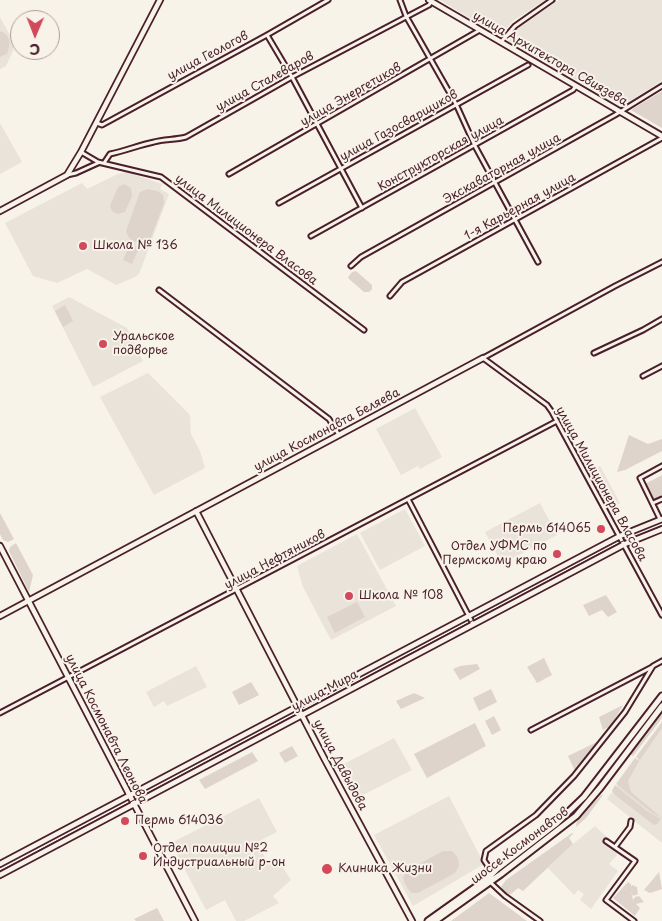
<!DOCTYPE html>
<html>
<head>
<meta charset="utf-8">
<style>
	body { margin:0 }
	#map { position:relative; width:662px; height:921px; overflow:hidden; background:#f7f3e8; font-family:"Playpen Sans",sans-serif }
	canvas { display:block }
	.north { position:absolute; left:10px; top:10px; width:50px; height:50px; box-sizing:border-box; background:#f7f3e8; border:1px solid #b29e9c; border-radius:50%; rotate:181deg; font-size:14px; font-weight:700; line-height:20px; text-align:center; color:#4a1f2b }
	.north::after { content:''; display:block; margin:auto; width:18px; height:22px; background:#d1495b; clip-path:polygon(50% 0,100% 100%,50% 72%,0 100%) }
</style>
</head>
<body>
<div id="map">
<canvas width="662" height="921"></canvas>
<div class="north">С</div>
</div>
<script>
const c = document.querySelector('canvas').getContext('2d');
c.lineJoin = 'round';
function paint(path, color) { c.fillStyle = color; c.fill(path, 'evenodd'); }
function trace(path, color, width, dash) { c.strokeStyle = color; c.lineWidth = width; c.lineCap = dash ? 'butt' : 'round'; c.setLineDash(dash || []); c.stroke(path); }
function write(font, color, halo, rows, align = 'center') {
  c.font = font + ' "Playpen Sans",sans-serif'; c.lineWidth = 4; c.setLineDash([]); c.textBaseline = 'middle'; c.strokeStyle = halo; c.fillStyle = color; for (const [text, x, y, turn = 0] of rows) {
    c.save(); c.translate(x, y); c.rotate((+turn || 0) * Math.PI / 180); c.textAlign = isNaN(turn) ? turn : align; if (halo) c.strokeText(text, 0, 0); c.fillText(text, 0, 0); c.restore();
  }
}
paint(new Path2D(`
	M440,0H545L513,21L499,36Z
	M559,0H662V81L622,106L508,41L518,28Z
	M0,17L13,41V51L6,66L0,69Z
	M0,123L22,162L0,174Z
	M127,172L162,184L160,189L169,194L139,274L135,277L116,285L87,269L57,283L33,276L5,223L82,183L87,189L118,174Z
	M69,297L127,328L143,361L93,387L52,306Z
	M148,373L190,415L191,434L200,451L205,468L154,495L100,397Z
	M415,408L442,457L420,469L418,466L401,475L376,429Z
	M600,466L620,503L606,511L587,473Z
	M540,503L557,535L502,564L485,532Z
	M405,509L425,546L380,570L360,533Z
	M357,534L396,606L331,640L303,587L297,566Z
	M196,666L207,687L167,706L164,701L154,707L146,692Z
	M662,727V843L607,799Z
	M394,738L412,770L355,799L338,767Z
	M449,796L484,864L413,906L374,835Z
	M259,798L277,832L257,842L269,865L279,861L291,880L273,896L279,903L244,921H236L225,900L206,910L171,843Z
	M595,826L614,844L617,855L609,864L618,871L591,909L580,900L584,894L578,890L574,895L548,868L573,844Z`), '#eae3da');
paint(new Path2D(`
	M0,31C11,35 11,44 7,54L0,57Z
	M662,91V128L631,110Z
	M124,184L131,188L132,196L125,212L117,214L112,211L110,206L118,187Z
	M148,189L157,191L163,195L164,203L150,240C140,245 129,243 126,231L140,192Z
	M130,244L139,248L132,264L123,260Z
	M356,271L372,285V289L369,292H364L349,279L348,277L352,272Z
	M65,305L73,321L63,327L55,311Z
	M629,435L648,444L662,439V451L625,470L617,472Z
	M662,475V496L654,500L645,484Z
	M0,513L14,539L8,542L3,540L0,534Z
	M16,543L33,575L29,592L9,551L10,547Z
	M606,595L617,612L608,617L602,610L589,616L583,605Z
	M357,602L365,617L335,633L327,617Z
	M544,658L552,675L537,683L527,667Z
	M477,664L480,669L460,680L453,669L460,666Z
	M251,682L259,695L239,705L232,692Z
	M491,689L497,702L479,711L473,698Z
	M414,693L425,698L401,709L396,701Z
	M623,705L611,726L603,730L599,717Z
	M662,710V718L633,756L630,754L637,742Z
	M494,716L501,730L492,735L485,721Z
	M662,722V728L640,760L636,757Z
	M475,723L486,746L427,778L414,754Z
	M597,742L575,771L568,756Z
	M292,746L298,756L285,763L279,753Z
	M252,752L258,761L205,789L199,780Z
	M635,758L639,761L628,781L631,792L662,818L651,812L616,784Z
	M615,785L647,811L661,819L657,824L654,825L615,795L612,791Z
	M601,795H603L586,818L576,827L577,820Z
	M572,833L573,834L569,838L573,844L523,891L518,888L511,894L506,895L501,887L506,880Z
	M443,851H452L458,858L459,866L455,873L418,893H411L405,884L403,878L406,871Z
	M659,872L662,889L650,893L644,890Z
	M628,882L631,884V887L632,885L637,887L638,894L633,896L631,891L633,900L635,897L639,896L644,902L636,904L640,908L635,916L613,898Z
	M489,893L527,921H451Z
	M157,908L164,921H136L134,919Z`), '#ded4cc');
const minor = new Path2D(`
	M400,0L406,16L456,104L475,146L538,262
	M267,35L292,77L362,208
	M501,42L515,26L552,0
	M97,123L102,125L267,35L328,0
	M81,152L98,162L161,177L364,330
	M104,163L110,154C125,151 139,145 154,142C164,139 175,140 186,137L292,77L429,5L431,2
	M229,174L480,30
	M67,175L76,173L98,163
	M279,203L528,65
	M311,236L573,90L576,86
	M662,262L615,286L483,358L547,405L552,412L662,615
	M351,266L361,257L615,115L662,86
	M159,290L329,419L339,435
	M390,296L402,282L662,138
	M594,353L643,330L662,319
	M643,376L662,366
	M408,499L473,624
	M653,503L662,499
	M660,519L640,478L662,466
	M0,713L557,421
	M531,730L652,667
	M606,841L635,861L606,900L634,921
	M615,847L630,827L631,821
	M488,877V866L484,860L486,851L536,815L574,776L625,712L653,666L662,661
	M490,882L505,896L540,921`);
const tertiary = new Path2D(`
	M0,211L67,175L81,152L160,0
	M196,511L324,758L412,921
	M0,616L483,358`);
const secondary = new Path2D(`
	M429,0L662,136
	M0,546L195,921
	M0,864L620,536L662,519
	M0,875L625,544L662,529`);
const primary = new Path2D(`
	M428,921L487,879L497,869L557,823L584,797L662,696
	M435,921L501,874L576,816L600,788L662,706`);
trace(minor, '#4a1f2b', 7);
trace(tertiary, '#4a1f2b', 8);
trace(secondary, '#4a1f2b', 8);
trace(primary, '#4a1f2b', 9);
trace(minor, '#f7f3e8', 3);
trace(tertiary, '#f7f3e8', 4.5);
trace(secondary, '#f7f3e8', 4.5);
trace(primary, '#f7f3e8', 5);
trace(new Path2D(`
	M0,871L623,541L662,526`), '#4a1f2b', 1);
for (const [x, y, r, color] of [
	[83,246,5,"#d1495b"],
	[103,344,5,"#d1495b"],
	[601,529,5,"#d1495b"],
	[557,554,5,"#d1495b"],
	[349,596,5,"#d1495b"],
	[125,821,5,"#d1495b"],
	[143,856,5,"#d1495b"],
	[327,869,6,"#d1495b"]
]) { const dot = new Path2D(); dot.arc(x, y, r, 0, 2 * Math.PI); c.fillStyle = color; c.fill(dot); trace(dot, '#f7f3e8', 2); }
write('12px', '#4a1f2b', '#f7f3e8', [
	["улица Геологов",208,56,-28],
	["улица Архитектора Свиязева",550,59,30],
	["улица Сталеваров",265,82,-29],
	["улица Энергетиков",351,95,-30],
	["улица Газосварщиков",399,126,-29],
	["Конструкторская улица",441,154,-29],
	["Экскаваторная улица",502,169,-29],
	["1-я Карьерная улица",520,207,-29],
	["улица Милиционера Власова",246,230,37],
	["улица Космонавта Беляева",327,430,-28],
	["улица Милиционера Власова",601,484,61],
	["улица Нефтяников",275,560,-28],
	["улица Мира",325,691,-28],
	["улица Космонавта Леонова",106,729,63],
	["улица Давыдова",340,765,62],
	["шоссе Космонавтов",520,846,-37]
]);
write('12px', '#4a1f2b', '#f7f3e8', [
	["Школа № 136",93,246],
	["Уральское",113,337],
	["подворье",113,351],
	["Пермь 614065",591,529,"right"],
	["Отдел УФМС по",547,547,"right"],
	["Пермскому краю",547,561,"right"],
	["Школа № 108",359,596],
	["Пермь 614036",135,821],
	["Отдел полиции №2",153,849],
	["Индустриальный р-он",153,863],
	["Клиника Жизни",338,869]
], 'left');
</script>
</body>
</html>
